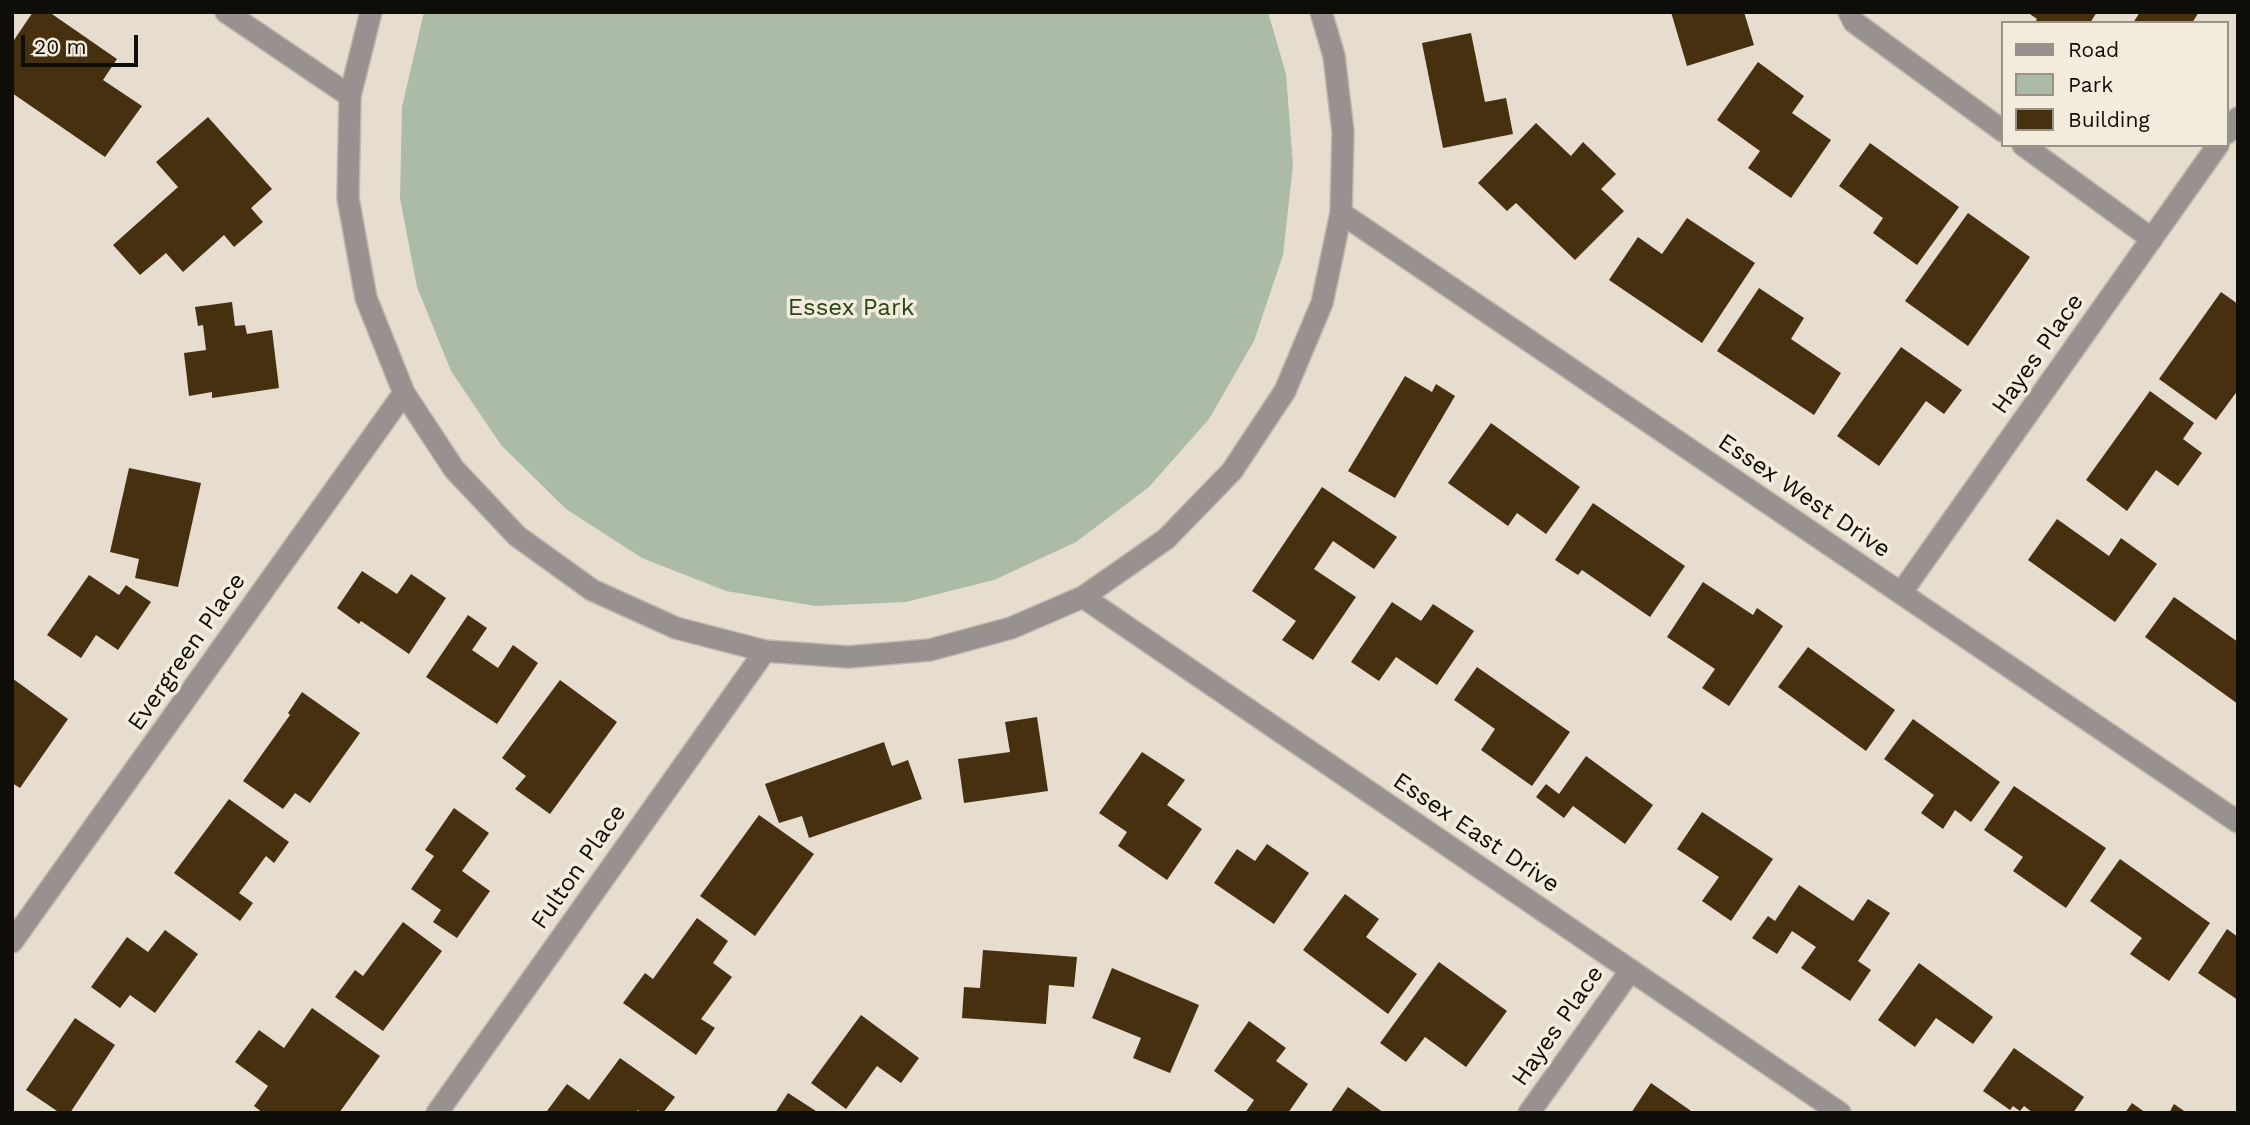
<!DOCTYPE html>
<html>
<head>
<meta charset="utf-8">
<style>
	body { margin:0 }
	#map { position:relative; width:2250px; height:1125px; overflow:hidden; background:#e6ddcf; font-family:"Work Sans",sans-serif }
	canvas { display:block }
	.frame { position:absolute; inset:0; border:14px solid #0f0d08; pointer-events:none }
	.legend { position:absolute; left:2001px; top:21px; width:228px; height:126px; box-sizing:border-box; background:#f3ebdc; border:2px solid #989287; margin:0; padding:9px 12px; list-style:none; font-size:21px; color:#0f0d08 }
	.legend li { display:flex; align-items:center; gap:14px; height:35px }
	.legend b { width:35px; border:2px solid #989287 }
	.scale { position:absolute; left:21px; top:35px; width:117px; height:32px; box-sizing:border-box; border:4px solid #0f0d08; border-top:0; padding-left:9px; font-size:21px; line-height:24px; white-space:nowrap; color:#0f0d08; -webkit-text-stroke:5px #f3ebdc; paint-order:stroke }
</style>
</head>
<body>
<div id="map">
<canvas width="2250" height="1125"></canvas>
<div class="frame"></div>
<ul class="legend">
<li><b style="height:9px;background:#98918f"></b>Road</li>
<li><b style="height:19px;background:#acbba5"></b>Park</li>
<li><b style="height:19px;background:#46300f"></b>Building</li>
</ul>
<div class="scale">20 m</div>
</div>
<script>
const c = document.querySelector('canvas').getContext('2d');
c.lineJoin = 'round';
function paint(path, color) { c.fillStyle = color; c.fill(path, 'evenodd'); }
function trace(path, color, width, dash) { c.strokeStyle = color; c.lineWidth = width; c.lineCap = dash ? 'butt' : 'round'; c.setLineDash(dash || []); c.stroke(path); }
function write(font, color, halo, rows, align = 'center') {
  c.font = font + ' "Work Sans",sans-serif'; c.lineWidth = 7; c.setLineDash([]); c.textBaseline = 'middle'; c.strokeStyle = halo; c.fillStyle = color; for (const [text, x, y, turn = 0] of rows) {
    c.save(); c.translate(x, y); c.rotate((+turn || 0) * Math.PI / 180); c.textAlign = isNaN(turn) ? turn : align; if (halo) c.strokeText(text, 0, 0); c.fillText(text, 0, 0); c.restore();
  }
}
paint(new Path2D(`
	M424,12H1268L1286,74L1293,165L1283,255L1254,341L1209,419L1149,487L1076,542L994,580L906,602L815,606L726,591L642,558L566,509L501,445L451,371L417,287L400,198L402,107Z`), '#acbba5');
paint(new Path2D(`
	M33,12H49L117,59L103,80L142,106L105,157L12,93V43Z
	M1671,12H1744L1754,45L1687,66Z
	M2027,12H2097L2090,23H2035L2037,19Z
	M2140,12H2199L2192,23H2133Z
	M1471,33L1485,102L1506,98L1513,134L1443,148L1422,43Z
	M1758,62L1804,96L1792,113L1831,140L1791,198L1748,168L1760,151L1717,120Z
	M208,117L272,189L251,208L263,222L234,247L224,235L183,272L166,253L140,275L113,245L178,187L156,162Z
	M1536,123L1571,156L1583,142L1616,174L1601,189L1624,211L1575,260L1516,203L1507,211L1478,183Z
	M1870,143L1959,207L1917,265L1873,233L1883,218L1839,186Z
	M1968,213L2030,257L1968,346L1905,301Z
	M1687,218L1755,263L1702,343L1609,280L1638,237L1662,254Z
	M1759,288L1804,318L1791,339L1841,373L1814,415L1717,351Z
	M2221,292L2238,304V390L2216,420L2159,379Z
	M232,302L235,326L245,325L247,334L272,330L279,388L212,398V392L189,396L184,353L206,350L203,325L198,326L195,307Z
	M1901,347L1962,390L1944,414L1926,401L1879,466L1837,436Z
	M1405,376L1432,392L1436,384L1455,396L1395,498L1348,471Z
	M2150,391L2194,423L2183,439L2202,453L2178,486L2156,470L2127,511L2086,480Z
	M1491,423L1580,487L1546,534L1517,513L1508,526L1448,483Z
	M129,468L201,483L178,587L135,578L139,559L110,552Z
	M1322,487L1397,537L1374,569L1333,541L1314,569L1356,597L1313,660L1282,640L1296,621L1252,591Z
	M1593,503L1685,566L1650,617L1582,570L1578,575L1555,560Z
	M2057,519L2109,556L2121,538L2157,564L2115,622L2028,560Z
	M362,571L397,594L411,574L446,598L409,654L361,621L359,624L337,608Z
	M89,575L119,595L126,585L151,602L118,650L96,635L81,658L47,635Z
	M1703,582L1753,615L1757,608L1783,626L1729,706L1702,688L1715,669L1667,637Z
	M2174,597L2238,642V704L2145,637Z
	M1392,602L1421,621L1433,604L1474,631L1437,685L1396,657L1379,681L1351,662Z
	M468,615L487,628L472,650L498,668L513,645L538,663L497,724L426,677Z
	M1808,647L1895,710L1866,751L1778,687Z
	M1477,667L1570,732L1532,786L1481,750L1495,729L1454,700Z
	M12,678L68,719L20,788L12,783Z
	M560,680L617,722L550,814L515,789L526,776L502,758Z
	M302,692L360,733L310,803L295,793L283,809L243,781L290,715L288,713Z
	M1037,717L1048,791L964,803L958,759L1010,752L1005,722Z
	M1913,719L2000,782L1971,822L1955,810L1943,829L1921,813L1934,795L1884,759Z
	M884,742L892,766L908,760L922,799L809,838L802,816L779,823L765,784Z
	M1142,752L1185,780L1167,805L1202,829L1167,880L1118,846L1127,832L1099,813Z
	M1586,756L1653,805L1625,844L1573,806L1564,818L1536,797L1546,784L1559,794Z
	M2014,786L2106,848L2066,908L2013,871L2023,857L1984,830Z
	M229,799L289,842L274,863L266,856L239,893L253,903L240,921L174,873Z
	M454,808L489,833L462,871L490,891L457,938L433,922L441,910L411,889L434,856L425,850Z
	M1702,812L1773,859L1731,921L1702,901L1719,877L1677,849Z
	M759,815L814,854L755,936L700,896Z
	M1267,844L1309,873L1274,924L1214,883L1237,849L1255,861Z
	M2120,859L2210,923L2169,981L2130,954L2142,938L2090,901Z
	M1799,885L1853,921L1868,899L1890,913L1858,961L1871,970L1850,1001L1801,968L1816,947L1792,931L1777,954L1752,938L1768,916L1775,921Z
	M1345,894L1379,919L1366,937L1417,974L1388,1014L1303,950Z
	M697,918L728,941L713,963L732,977L701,1019L715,1028L696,1055L623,1003L645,973L653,979Z
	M403,922L442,951L383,1031L335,997L355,970L363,976Z
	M2227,929L2238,937V1000L2198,973Z
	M165,930L198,954L155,1013L130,995L120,1008L91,987L127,937L148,952Z
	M983,950L1077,957L1074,987L1049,985L1046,1024L962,1018L964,987L980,988Z
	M1439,962L1507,1011L1466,1067L1425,1037L1406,1062L1380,1043Z
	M1919,963L1993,1017L1973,1044L1936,1018L1915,1047L1878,1020Z
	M1112,968L1199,1005L1170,1073L1133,1058L1141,1038L1092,1018Z
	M312,1008L380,1056L339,1113H263L254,1106L268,1086L235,1062L259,1030L284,1048Z
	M861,1015L919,1058L901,1083L877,1066L846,1109L811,1083Z
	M75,1018L115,1045L70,1113H60L26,1090Z
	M1249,1021L1286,1048L1276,1061L1308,1084L1288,1113H1245L1254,1100L1214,1071Z
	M2014,1048L2084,1097L2073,1113H2033L2024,1106L2020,1111L2013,1106L2010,1110L1983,1091Z
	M620,1058L675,1097L663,1113H642L638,1110L635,1113H549L547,1111L567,1084L589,1100Z
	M1651,1083L1694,1113H1631Z
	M1348,1087L1384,1113H1330Z
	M788,1093L819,1113H775Z
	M2132,1103L2146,1113H2125Z
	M2174,1104L2187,1113H2169Z`), '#46300f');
const street = new Path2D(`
	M226,12L350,96
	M371,12L350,96L348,198L366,298L404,393L454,469L517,536L592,590L676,628L765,651L848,657L930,650L1011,628L1083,597L1166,539L1232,471L1285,391L1322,303L1341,213L1343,132L1334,56L1321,12
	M1849,12L1854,22L2003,131
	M2227,133L2238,118
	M2023,145L2152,239
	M1341,213L2238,822
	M1901,593L2218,145
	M1083,597L1840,1113
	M12,942L404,393
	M437,1113L765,651
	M1529,1113L1631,970`);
trace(street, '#bfb8ab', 24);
trace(street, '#98918f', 21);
write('24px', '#274613', '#f3ebdc', [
	["Essex Park",851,308]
]);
write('24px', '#0f0d08', '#f3ebdc', [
	["Hayes Place",2038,354,-55],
	["Essex West Drive",1804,496,34],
	["Evergreen Place",187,652,-55],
	["Essex East Drive",1476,833,34],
	["Fulton Place",579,867,-55],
	["Hayes Place",1558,1026,-55]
]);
</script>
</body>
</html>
